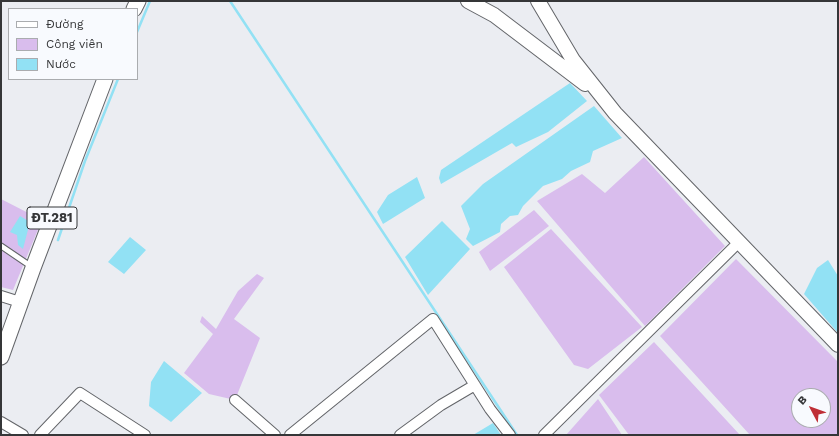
<!DOCTYPE html>
<html>
<head>
<meta charset="utf-8">
<style>
	body { margin:0 }
	#map { position:relative; width:839px; height:436px; overflow:hidden; background:#ebedf2; font-family:"Work Sans",sans-serif }
	canvas { display:block }
	.frame { position:absolute; inset:0; border:2px solid #353638; pointer-events:none }
	.legend { position:absolute; left:8px; top:8px; width:130px; height:72px; box-sizing:border-box; background:#f8fafe; border:1px solid #aaacaf; margin:0; padding:5px 7px; list-style:none; font-size:12px; color:#353638 }
	.legend li { display:flex; align-items:center; gap:8px; height:20px }
	.legend b { width:20px; border:1px solid #aaacaf }
	.north { position:absolute; left:791px; top:388px; width:40px; height:40px; box-sizing:border-box; background:#f8fafe; border:1px solid #aaacaf; border-radius:50%; rotate:311deg; font-size:11px; font-weight:700; line-height:16px; text-align:center; color:#353638 }
	.north::after { content:''; display:block; margin:auto; width:14px; height:18px; background:#bf2f36; clip-path:polygon(50% 0,100% 100%,50% 72%,0 100%) }
</style>
</head>
<body>
<div id="map">
<canvas width="839" height="436"></canvas>
<div class="frame"></div>
<ul class="legend">
<li><b style="height:5px;background:#fff"></b>Đường</li>
<li><b style="height:11px;background:#d9bded"></b>Công viên</li>
<li><b style="height:11px;background:#92e1f4"></b>Nước</li>
</ul>
<div class="north">B</div>
</div>
<script>
const c = document.querySelector('canvas').getContext('2d');
c.lineJoin = 'round';
function paint(path, color) { c.fillStyle = color; c.fill(path, 'evenodd'); }
function trace(path, color, width, dash) { c.strokeStyle = color; c.lineWidth = width; c.lineCap = dash ? 'butt' : 'round'; c.setLineDash(dash || []); c.stroke(path); }
function write(font, color, halo, rows, align = 'center') {
  c.font = font + ' "Work Sans",sans-serif'; c.lineWidth = 3; c.setLineDash([]); c.textBaseline = 'middle'; c.strokeStyle = halo; c.fillStyle = color; for (const [text, x, y, turn = 0] of rows) {
    c.save(); c.translate(x, y); c.rotate((+turn || 0) * Math.PI / 180); c.textAlign = isNaN(turn) ? turn : align; if (halo) c.strokeText(text, 0, 0); c.fillText(text, 0, 0); c.restore();
  }
}
paint(new Path2D(`
	M644,157L725,246L645,326L537,201L582,174L605,193Z
	M1,199L42,220L13,290L1,287Z
	M534,210L549,226L490,271L479,252Z
	M551,229L642,327L588,369L574,365L504,267Z
	M736,259L838,362V435H750L660,336ZM799,396H823V420H799Z
	M257,274L264,278L234,319L260,338L235,400L209,394L184,373L213,334L200,322L202,316L216,329L238,291Z
	M654,342L740,435H629L599,395Z
	M598,399L622,435H566Z`), '#d9bded');
paint(new Path2D(`
	M570,83L587,101L548,132L516,147L512,143L441,184L439,178L441,170Z
	M594,106L622,138L593,151L590,162L571,171L562,179L543,186L523,206L518,215L510,216L501,224L500,232L473,246L466,239L470,229L461,206L483,184Z
	M417,177L425,198L383,224L377,212L388,195Z
	M20,216L30,222L23,249L18,245L17,235L10,232Z
	M442,221L470,249L428,295L405,257Z
	M130,237L146,250L124,274L108,262Z
	M828,260L838,276V333L804,294L817,268Z
	M164,361L202,393L171,422L149,406L151,382Z
	M493,423L501,435H473Z`), '#92e1f4');
trace(new Path2D(`
	M230,1L517,435
	M137,32L150,1
	M58,240L85,161L118,79`), '#92e1f4', 2.5);
const service = new Path2D(`
	M1,246L32,267`);
const minor = new Path2D(`
	M1,296L20,302
	M235,400L275,435
	M1,422L23,435
	M40,435L80,393L145,435
	M290,435L433,319L490,409L510,435
	M400,435L441,405L475,385
	M544,435L739,242`);
const secondary = new Path2D(`
	M468,1L494,15L585,84
	M538,1L573,60L615,113L838,345`);
const primary = new Path2D(`
	M134,9L138,1
	M1,357L33,268L105,79`);
trace(service, '#636569', 7);
trace(minor, '#636569', 12);
trace(secondary, '#636569', 16);
trace(primary, '#636569', 17);
trace(service, '#fff', 5);
trace(minor, '#fff', 10);
trace(secondary, '#fff', 14);
trace(primary, '#fff', 15);
for (const [x, y, w] of [
	[52,218,50]
]) { const box = new Path2D(); box.roundRect(x - w / 2, y - 11, w, 22, 3); c.fillStyle = '#f8fafe'; c.fill(box); trace(box, '#353638', 1); }
write('bold 13px', '#353638', null, [
	["ĐT.281",52,218]
]);
</script>
</body>
</html>
